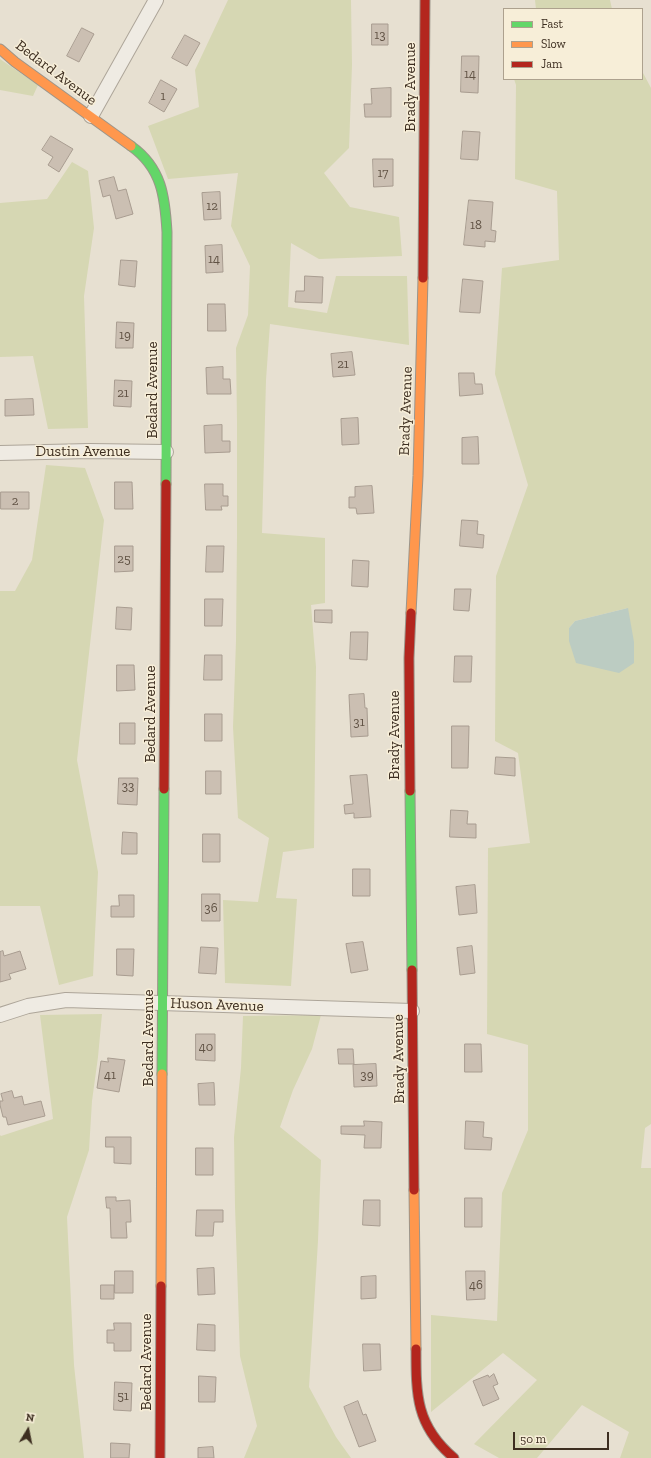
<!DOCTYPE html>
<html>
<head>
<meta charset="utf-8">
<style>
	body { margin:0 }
	#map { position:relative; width:651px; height:1458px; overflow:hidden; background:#e7e0d1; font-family:"Zilla Slab",serif }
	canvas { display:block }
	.legend { position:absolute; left:503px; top:8px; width:140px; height:72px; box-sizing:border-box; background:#f7eed8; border:1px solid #ada18e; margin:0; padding:5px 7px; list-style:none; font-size:12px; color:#3d2e20 }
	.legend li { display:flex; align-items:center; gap:8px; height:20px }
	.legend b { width:20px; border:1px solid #ada18e }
	.north { position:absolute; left:8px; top:1410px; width:40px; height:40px; -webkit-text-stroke:3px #f7eed8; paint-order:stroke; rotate:10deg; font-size:11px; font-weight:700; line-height:16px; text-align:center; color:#3d2e20 }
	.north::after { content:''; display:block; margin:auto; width:14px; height:18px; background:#3d2e20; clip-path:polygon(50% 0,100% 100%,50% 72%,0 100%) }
	.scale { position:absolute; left:513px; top:1432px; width:96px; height:18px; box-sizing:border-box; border:2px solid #3d2e20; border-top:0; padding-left:5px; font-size:12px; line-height:14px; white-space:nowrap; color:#3d2e20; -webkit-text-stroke:3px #f7eed8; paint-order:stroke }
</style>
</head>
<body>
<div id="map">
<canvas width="651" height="1458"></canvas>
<ul class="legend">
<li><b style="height:5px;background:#63d668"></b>Fast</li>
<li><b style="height:5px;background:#ff974d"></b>Slow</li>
<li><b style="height:5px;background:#b3261e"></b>Jam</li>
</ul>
<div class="north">N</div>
<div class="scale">50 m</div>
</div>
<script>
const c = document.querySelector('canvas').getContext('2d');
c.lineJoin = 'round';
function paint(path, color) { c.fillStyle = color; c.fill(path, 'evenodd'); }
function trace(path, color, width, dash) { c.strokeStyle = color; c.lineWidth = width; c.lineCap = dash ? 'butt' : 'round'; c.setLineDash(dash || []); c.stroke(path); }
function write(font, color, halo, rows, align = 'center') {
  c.font = font + ' "Zilla Slab",serif'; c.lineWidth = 3; c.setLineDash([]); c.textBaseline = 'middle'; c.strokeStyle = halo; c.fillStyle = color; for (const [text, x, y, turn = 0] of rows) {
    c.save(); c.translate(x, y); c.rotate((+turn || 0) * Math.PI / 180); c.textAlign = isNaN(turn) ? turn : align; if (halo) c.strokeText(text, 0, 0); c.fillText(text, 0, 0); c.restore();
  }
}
paint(new Path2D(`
	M228,0H351L352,65L349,148L324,173L350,207L399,217L402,256L319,259L291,243L288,307L327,313L336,276H407L409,345L270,324L266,380L262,533L325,538V603L311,605L316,667L314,848L283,852L276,898L297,899L291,986L225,983L223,900L258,902L269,838L238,818L233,727L236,641L237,537V422L236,348L248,315L250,266L231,226L238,173L168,179L148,126L199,107L195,70Z
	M535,0H610L612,9H536Z
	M0,59L38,85L33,96L0,90Z
	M642,71L651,88V1124L645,1128L641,1168H651V1458H620L629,1432L582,1405L537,1458H499L474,1444L537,1380L503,1353L431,1412V1315L497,1321L502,1193L528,1130V1045L487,1034L488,848L530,843L518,753L495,741L496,576L528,485L495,374L502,268L559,260L557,191L515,179L516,85L514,79H642ZM628,608L569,628L575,621Z
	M72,162L88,171L94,228L84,296L88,428L48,429L33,356L0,357V203L47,199Z
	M46,465L85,468L104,520L77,760L98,872L93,976L59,985L40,906H0V591H15L32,560Z
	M102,1014L98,1057L92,1101L89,1150L67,1217L74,1365L84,1458H0V1135L1,1136L53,1119L40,1015Z
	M321,1015L312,1049L293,1090L280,1127L321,1160L318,1241L309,1387L336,1437L351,1458H244L257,1426L240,1356L235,1206L234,1137L241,1068L243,1016Z`), '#d6d7b3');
paint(new Path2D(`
	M628,608L634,642V663L619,673L576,663L569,641V628L575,621Z`), '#bcccc2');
const building = new Path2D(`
	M372,24H388V45H372Z
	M82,28L94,34L79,62L67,56Z
	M185,35L200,43L187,66L172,58Z
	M462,56H479L478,93L461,92Z
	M161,80L177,89L164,112L149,103Z
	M391,88V117H365L364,104H372L371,89Z
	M463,131L480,132L478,160L461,159Z
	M51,136L73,149L59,172L48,165L53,157L42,150Z
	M373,159H393V186L374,187Z
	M114,177L118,191L126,189L133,214L116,219L110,195L103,197L99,181Z
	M220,192L221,219L204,220L202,193Z
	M469,200L493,202L491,230L496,231L495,242L485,241V247L464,245Z
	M222,245L223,272L206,273L205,246Z
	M121,260L137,261L135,287L119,285Z
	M305,276L323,277L322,303L295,302L296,291H304Z
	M463,279L483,281L480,313L460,312Z
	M208,304H225L226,331H208Z
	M117,322L134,323L133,348H116Z
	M352,352L355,375L333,377L331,354Z
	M223,367V379H230L231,394H207L206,368Z
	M459,373H474L475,384H482L483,394L460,396Z
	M115,380L132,381L131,407L114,406Z
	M33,399L34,415L5,416V400Z
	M358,418L359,444L342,445L341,419Z
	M222,425V441H230V452L205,453L204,426Z
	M478,437L479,464H462V438Z
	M115,482H132L133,509H115Z
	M205,484H223V496H228V506H221L222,510H206Z
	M372,486L374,513L357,514L356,508H349V497H355V487Z
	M1,492H29V509H1Z
	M462,520L478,521L477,534L484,535L483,548L460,546Z
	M115,546H133V571L115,572Z
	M207,546H224L223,572H206Z
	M353,560L369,561L368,587L352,586Z
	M455,589H471L469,611L454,610Z
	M205,599H223L222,626H205Z
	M117,607L132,608L131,630L116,629Z
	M315,610H332V623L315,622Z
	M351,632H368L367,660L350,659Z
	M205,655H222V680H204Z
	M455,656H472L471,682H454Z
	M117,665H134L135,690L117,691Z
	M364,694L365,708H367L368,736L351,737L349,695Z
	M205,714H222V741H205Z
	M120,723H135V744H120Z
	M452,726H469L468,768H452Z
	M496,757L515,758V776L495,774Z
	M206,771H221V794H206Z
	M367,775L371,817L354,818V813L345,814L344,805L353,804L350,776Z
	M119,778H138L137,805L118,804Z
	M451,810L468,811L467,824H476V838L450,837Z
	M123,832L137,833V854H122Z
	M203,834H220V862H203Z
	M353,869H370V896H353Z
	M475,885L477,913L459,915L456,887Z
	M202,894H220V921H202Z
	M119,895H134V917H111V906H119Z
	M363,942L368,970L351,973L346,944Z
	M472,946L475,973L460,975L457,948Z
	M201,947L218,948L216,974L199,973Z
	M117,949H134L133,976L117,975Z
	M3,951L4,956L20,951L26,969L9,974L11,979L0,982V952Z
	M196,1034H215V1061L196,1060Z
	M465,1044H481L482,1072H465Z
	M338,1049H353L354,1064H339Z
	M108,1058L125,1060L119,1092L97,1088L101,1061L108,1062Z
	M376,1064L377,1086L354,1087L353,1065Z
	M214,1083L215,1105H199L198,1084Z
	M12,1091L14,1098L22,1096L24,1105L41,1101L45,1116L8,1125L6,1117H3L0,1105V1101H3L1,1094Z
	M364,1121L382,1122L381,1148H364L365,1135L341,1134V1126H364Z
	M466,1121L484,1122L483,1137L492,1138L491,1150L465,1149Z
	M106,1137H131V1164L114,1163V1147H106Z
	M196,1148H213V1175H196Z
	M106,1197H116V1201L130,1200L131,1222H126L127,1238H111L110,1208H107Z
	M465,1198H482V1227H465Z
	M364,1200H380V1226L363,1225Z
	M197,1210H223V1222H214L213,1236H196Z
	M214,1268L215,1294L198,1295L197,1269Z
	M115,1271H133V1293H115Z
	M466,1271H485V1299L467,1300Z
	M376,1276V1298L361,1299V1277Z
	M101,1285H114V1299H101Z
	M114,1323H131V1351H114V1343H107V1330H114Z
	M198,1324L215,1325V1351L197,1350Z
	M363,1344H380L381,1370L364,1371Z
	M494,1374L498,1384L493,1386L499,1399L483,1406L473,1381L488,1375L489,1377Z
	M199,1376L216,1377L215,1402H199Z
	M115,1382L132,1383L131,1411L114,1410Z
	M358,1401L363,1415L366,1414L376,1441L359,1447L344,1407Z
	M111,1443L130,1444L129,1458H111Z
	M213,1447L214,1458H198V1448Z`);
paint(building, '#cbbfb2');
trace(building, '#a89c90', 1);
const street = new Path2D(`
	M91,116L156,0
	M0,453L90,451L166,452
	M0,1015L28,1006L66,1000L412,1011`);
const fast = new Path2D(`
	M131,146C162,168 165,197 167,232L166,484
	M410,791L412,970
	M162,1074L164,789`);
const slow = new Path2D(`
	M0,49L15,62L131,146
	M411,613L418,476L423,278
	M414,1190L416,1349
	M161,1286L162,1074`);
const jam = new Path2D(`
	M423,278L425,0
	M164,789L166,484
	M410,791L409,658L411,613
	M412,970L414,1190
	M416,1349C416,1395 416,1426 454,1458
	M160,1458L161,1286`);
trace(street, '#ada599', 16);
trace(fast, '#9c958a', 11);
trace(slow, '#9c958a', 11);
trace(jam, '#9c958a', 11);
trace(street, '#efebe3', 14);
trace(fast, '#63d668', 9);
trace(slow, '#ff974d', 9);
trace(jam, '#b3261e', 9);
write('13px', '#605244', null, [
	["13",380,35],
	["14",470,74],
	["1",163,96],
	["17",383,173],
	["12",212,206],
	["18",476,225],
	["14",214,259],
	["19",125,335],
	["21",343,364],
	["21",123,393],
	["2",15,501],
	["25",124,559],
	["31",359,722],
	["33",128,786],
	["36",211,908],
	["40",206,1047],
	["41",110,1075],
	["39",367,1075],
	["46",476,1285],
	["51",123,1396]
]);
write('15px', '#3d2e20', '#f7eed8', [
	["Bedard Avenue",56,73,37],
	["Brady Avenue",411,87,-90],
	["Bedard Avenue",153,390,-90],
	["Brady Avenue",406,411,-88],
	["Dustin Avenue",83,452],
	["Bedard Avenue",151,714,-90],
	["Brady Avenue",395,735,-90],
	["Huson Avenue",217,1005,2],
	["Bedard Avenue",149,1038,-90],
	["Brady Avenue",399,1059,-91],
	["Bedard Avenue",147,1362,-90]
]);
</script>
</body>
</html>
